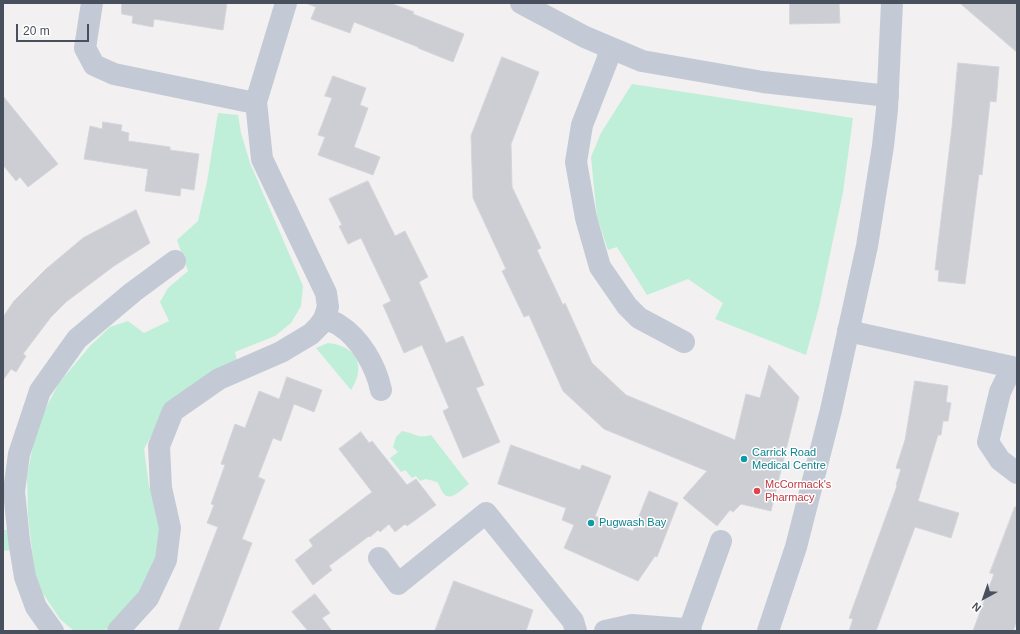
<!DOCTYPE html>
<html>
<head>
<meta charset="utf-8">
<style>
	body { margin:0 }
	#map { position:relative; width:1020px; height:634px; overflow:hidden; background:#f2f0f0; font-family:Helvetica,sans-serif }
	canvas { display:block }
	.frame { position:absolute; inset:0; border:4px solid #48505d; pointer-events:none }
	.north { position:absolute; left:964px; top:578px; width:40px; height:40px; -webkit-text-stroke:3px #fff; paint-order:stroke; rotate:220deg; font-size:11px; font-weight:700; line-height:16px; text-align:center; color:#48505d }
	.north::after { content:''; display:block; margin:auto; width:14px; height:18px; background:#48505d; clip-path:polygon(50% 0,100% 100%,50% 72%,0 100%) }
	.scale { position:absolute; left:16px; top:24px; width:73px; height:18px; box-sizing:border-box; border:2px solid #48505d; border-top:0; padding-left:5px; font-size:12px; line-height:14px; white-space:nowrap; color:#48505d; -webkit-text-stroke:3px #fff; paint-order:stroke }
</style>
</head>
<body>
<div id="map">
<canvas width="1020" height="634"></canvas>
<div class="frame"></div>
<div class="north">N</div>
<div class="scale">20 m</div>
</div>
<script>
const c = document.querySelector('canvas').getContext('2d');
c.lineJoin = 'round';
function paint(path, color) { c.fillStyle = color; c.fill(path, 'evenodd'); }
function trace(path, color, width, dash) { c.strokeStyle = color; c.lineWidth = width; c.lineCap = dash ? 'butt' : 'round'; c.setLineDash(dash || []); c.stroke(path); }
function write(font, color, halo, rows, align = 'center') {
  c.font = font + ' Helvetica,sans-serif'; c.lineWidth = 3; c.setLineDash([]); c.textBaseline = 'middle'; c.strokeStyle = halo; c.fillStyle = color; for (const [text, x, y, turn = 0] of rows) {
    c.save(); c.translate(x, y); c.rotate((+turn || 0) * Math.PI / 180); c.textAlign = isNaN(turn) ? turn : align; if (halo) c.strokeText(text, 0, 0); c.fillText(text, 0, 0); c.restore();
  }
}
paint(new Path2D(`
	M632,84L853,118L843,192L819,307L806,355L715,319L723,303L688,279L647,295L617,247L608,250L597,217L591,157L601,133Z
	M218,113L238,115L241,133L250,163L303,286L301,306L291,323L275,336L235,352L237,361L154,431L144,449L149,486L158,515L161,540L147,587L121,618L104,631H74L60,619L36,583L28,515L27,476L37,425L59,383L90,346L110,327L128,321L144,333L169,321L160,302L168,288L188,271L177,240L198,221L207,182Z
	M328,343C356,346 367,365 351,390L316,348Z
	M402,431C414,433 418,439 431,435L469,484C462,489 450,503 443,493C440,489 440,485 437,482L426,479L420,481L416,476L412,478L405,470L401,472L390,458L398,452L393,447L396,437Z
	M3,530H8L11,550L3,551Z`), '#bfefd8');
const building = new Path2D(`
	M122,3H227L223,30L154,19L153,27L132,23L133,16L122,14Z
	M308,3H390L414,12L413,14L464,34L453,62L418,48V47L354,22L350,33L311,19L316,7L308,4Z
	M790,3H839L840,23L790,24Z
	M960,3H1017V52Z
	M502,57L539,72L511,144L512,187L541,248L537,250L563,305L565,303L592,363L626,395L735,440L746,394L760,398L769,365L799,397L771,511L741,504L733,512L730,510L717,526L683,498L707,471L604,429L563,391L529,315L524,317L502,271L506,269L473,198L471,136Z
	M958,63L999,67L996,102L990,101L982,175L979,174L965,284L938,281L939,270H935L952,127Z
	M333,76L366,88L360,105L368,108L354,147L380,157L373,175L318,155L325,137L318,135L332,98L325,96Z
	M3,96L58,164L28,187L20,177L16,181L3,165Z
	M103,122L122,125L121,131L129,133L128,141L170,147V150L199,154L194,190L181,188L180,196L145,191L148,169L84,159L90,126L102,129Z
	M368,181L395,236L405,231L428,277L419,282L446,343L463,336L484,385L476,388L500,442L463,458L443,411L449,408L422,345L404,353L383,305L391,301L361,238L348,244L339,226L342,225L329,199Z
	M136,210L150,243L114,266L66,302L51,317L23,354L26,356L16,372L11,369L3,380V317L14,301L46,269L83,238Z
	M287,377L322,390L314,412L294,404L281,441L273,438L258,477L265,480L242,539L252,543L218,631H178L218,527L207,523L214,505L211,504L225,465L221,464L235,424L245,428L259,391L279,399Z
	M915,381L948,386L946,402L951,403L948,421H943L941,435H938L918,501L959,513L951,538L915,527L876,631H849L853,619L849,618L897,486L896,485L901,469L896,468L905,440Z
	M361,432L369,443L372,441L407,485L416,479L436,505L407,526L405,524L395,532L389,524L380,532L378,530L370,537L369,536L329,566L332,570L313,585L295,560L313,546L309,540L372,492L339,449Z
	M511,445L580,470L582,465L611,476L595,516L633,531L649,491L678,503L657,557L655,556L638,581L564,548L574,525L562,520L566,508L498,484Z
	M1015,507H1017V621L1013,631H973L994,574L990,573Z
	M454,581L533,610L526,631H435Z
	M315,594L330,613L322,618L332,631H308L292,612Z`);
paint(building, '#cdced4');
trace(building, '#d4d5db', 1);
trace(new Path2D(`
	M92,3L85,48L94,65L114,74L250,102H256
	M521,3L585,37L642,61L763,82L888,96
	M610,48L607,61L582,125L576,162L586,218L600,267L627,306L639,318L684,342
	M324,319C329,321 335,322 339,325C360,338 376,366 381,390
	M848,331L1012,367L1000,392L988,442L1000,460L1017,473
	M379,558L398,584L486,513L573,621L576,631
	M689,630L721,541
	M53,631L36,607L25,577L19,540L14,491L19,454L40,391L77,339L133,292L175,261
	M118,631L148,598L166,560L170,528L161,488L159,446L173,411L219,379L281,352L311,334L319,326L324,319L328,307L326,293L262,159L256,102L286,3
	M605,631L632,625L684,629L691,631`), '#c3cad5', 22);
trace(new Path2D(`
	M768,631L796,547L831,410L867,246L883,146L887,109L892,3`), '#c3cad5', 22);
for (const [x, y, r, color] of [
	[744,459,4,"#0f9aa8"],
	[757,491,4,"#e0444e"],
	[591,523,4,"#0f9aa8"]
]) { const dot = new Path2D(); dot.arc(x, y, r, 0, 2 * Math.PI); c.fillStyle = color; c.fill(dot); trace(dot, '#fff', 1.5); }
write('11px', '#0d838f', '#fff', [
	["Carrick Road",752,453],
	["Medical Centre",752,466],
	["Pugwash Bay",599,523]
], 'left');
write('11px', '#be3a42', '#fff', [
	["McCormack's",765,485],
	["Pharmacy",765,498]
], 'left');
</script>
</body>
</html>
